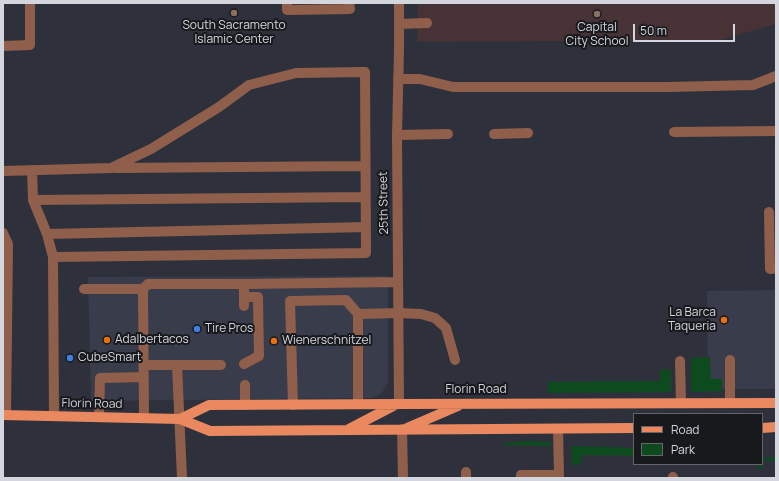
<!DOCTYPE html>
<html>
<head>
<meta charset="utf-8">
<style>
	body { margin:0 }
	#map { position:relative; width:779px; height:481px; overflow:hidden; background:#2e313b; font-family:Manrope,sans-serif }
	canvas { display:block }
	.frame { position:absolute; inset:0; border:4px solid #d4d6dd; pointer-events:none }
	.legend { position:absolute; left:633px; top:413px; width:130px; height:52px; box-sizing:border-box; background:#18191d; border:1px solid #63656a; margin:0; padding:5px 7px; list-style:none; font-size:12px; color:#d4d6dd }
	.legend li { display:flex; align-items:center; gap:8px; height:20px }
	.legend b { width:20px; border:1px solid #63656a }
	.scale { position:absolute; left:633px; top:24px; width:102px; height:18px; box-sizing:border-box; border:2px solid #d4d6dd; border-top:0; padding-left:5px; font-size:12px; line-height:14px; white-space:nowrap; color:#d4d6dd; -webkit-text-stroke:3px #18191d; paint-order:stroke }
</style>
</head>
<body>
<div id="map">
<canvas width="779" height="481"></canvas>
<div class="frame"></div>
<ul class="legend">
<li><b style="height:5px;background:#ea8860"></b>Road</li>
<li><b style="height:11px;background:#0d4b1f"></b>Park</li>
</ul>
<div class="scale">50 m</div>
</div>
<script>
const c = document.querySelector('canvas').getContext('2d');
c.lineJoin = 'round';
function paint(path, color) { c.fillStyle = color; c.fill(path, 'evenodd'); }
function trace(path, color, width, dash) { c.strokeStyle = color; c.lineWidth = width; c.lineCap = dash ? 'butt' : 'round'; c.setLineDash(dash || []); c.stroke(path); }
function write(font, color, halo, rows, align = 'center') {
  c.font = font + ' Manrope,sans-serif'; c.lineWidth = 4; c.setLineDash([]); c.textBaseline = 'middle'; c.strokeStyle = halo; c.fillStyle = color; for (const [text, x, y, turn = 0] of rows) {
    c.save(); c.translate(x, y); c.rotate((+turn || 0) * Math.PI / 180); c.textAlign = isNaN(turn) ? turn : align; if (halo) c.strokeText(text, 0, 0); c.fillText(text, 0, 0); c.restore();
  }
}
paint(new Path2D(`
	M388,276V382L382,393L372,398L91,401L88,277Z
	M776,290V389H708L707,291Z`), '#383c4b');
paint(new Path2D(`
	M418,3H776V24L720,40L417,42Z`), '#473335');
paint(new Path2D(`
	M710,357L711,379H722V391L691,392V358Z
	M663,369H669L671,371V392L548,393V382L660,381V372Z
	M525,441L549,442L551,446L505,445V443Z
	M571,446L634,448V456L581,455L582,464L572,465Z
	M775,457L776,462L765,459L761,469L758,470V464H762V458Z`), '#0d4b1f');
trace(new Path2D(`
	M287,3V10L350,9L349,3
	M399,3V50L397,135L399,404
	M399,24L427,23
	M3,46L30,45V3
	M398,79H420L453,87H668L753,85L776,76
	M674,132L776,131
	M494,134L528,133
	M397,135L448,134
	M115,168L365,166
	M32,170L33,200L47,234L53,257L54,416
	M3,171L111,168L151,149L219,107L249,85L296,73L365,72L366,253L53,257
	M33,200L365,197
	M769,212L770,269L776,268
	M3,233L8,244L6,415
	M47,234L366,227
	M84,289H143L148,284H244
	M143,289L144,418
	M244,297H258L259,356L244,364
	M244,306V284L398,282
	M730,360V403
	M680,361L681,403
	M144,365H221
	M177,365L182,478
	M245,385V405
	M358,404V314L398,313L421,314L435,318L446,328L455,360
	M293,405L290,301L346,300L358,314
	M99,417L100,378L144,377
	M402,429L403,478
	M673,477V478
	M466,478V472
	M521,478V475H559L558,429`), '#8f5f4b', 10);
trace(new Path2D(`
	M3,415L180,419L210,431L634,428
	M180,419L209,405L399,404L776,403
	M407,428L458,406
	M762,428L776,427
	M349,429L397,404`), '#ea8860', 10);
for (const [x, y, r, color] of [
	[234,13,4,"#8d6e63"],
	[597,14,4,"#8d6e63"],
	[724,320,4,"#e8710a"],
	[197,329,4,"#3f7fe0"],
	[107,340,4,"#e8710a"],
	[274,341,4,"#e8710a"],
	[70,358,4,"#3f7fe0"]
]) { const dot = new Path2D(); dot.arc(x, y, r, 0, 2 * Math.PI); c.fillStyle = color; c.fill(dot); trace(dot, '#18191d', 1.5); }
write('12px', '#d4d6dd', '#18191d', [
	["South Sacramento",234,26,"center"],
	["Islamic Center",234,40,"center"],
	["Capital",597,28,"center"],
	["City School",597,42,"center"],
	["La Barca",716,313,"right"],
	["Taqueria",716,327,"right"],
	["Tire Pros",205,329],
	["Adalbertacos",115,340],
	["Wienerschnitzel",282,341],
	["CubeSmart",78,358]
], 'left');
write('12px', '#d4d6dd', '#18191d', [
	["25th Street",384,203,-91],
	["Florin Road",476,390],
	["Florin Road",92,404,1]
]);
</script>
</body>
</html>
